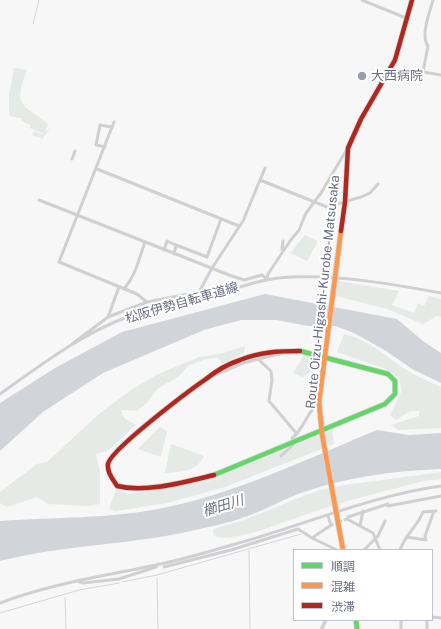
<!DOCTYPE html>
<html>
<head>
<meta charset="utf-8">
<style>
	body { margin:0 }
	#map { position:relative; width:441px; height:629px; overflow:hidden; background:#f7f7f7; font-family:"Public Sans","Noto Sans JP",sans-serif }
	canvas { display:block }
	.legend { position:absolute; left:293px; top:549px; width:140px; height:72px; box-sizing:border-box; background:#fff; border:1px solid #c3c5ce; margin:0; padding:5px 7px; list-style:none; font-size:12px; color:#6a6e84 }
	.legend li { display:flex; align-items:center; gap:8px; height:20px }
	.legend b { width:20px; border:1px solid #c3c5ce }
</style>
</head>
<body>
<div id="map">
<canvas width="441" height="629"></canvas>
<ul class="legend">
<li><b style="height:5px;background:#63d668"></b>順調</li>
<li><b style="height:5px;background:#ff974d"></b>混雑</li>
<li><b style="height:5px;background:#b3261e"></b>渋滞</li>
</ul>
</div>
<script>
const c = document.querySelector('canvas').getContext('2d');
c.lineJoin = 'round';
function paint(path, color) { c.fillStyle = color; c.fill(path, 'evenodd'); }
function trace(path, color, width, dash) { c.strokeStyle = color; c.lineWidth = width; c.lineCap = dash ? 'butt' : 'round'; c.setLineDash(dash || []); c.stroke(path); }
function write(font, color, halo, rows, align = 'center') {
  c.font = font + ' "Public Sans","Noto Sans JP",sans-serif'; c.lineWidth = 4; c.setLineDash([]); c.textBaseline = 'middle'; c.strokeStyle = halo; c.fillStyle = color; for (const [text, x, y, turn = 0] of rows) {
    c.save(); c.translate(x, y); c.rotate((+turn || 0) * Math.PI / 180); c.textAlign = isNaN(turn) ? turn : align; if (halo) c.strokeText(text, 0, 0); c.fillText(text, 0, 0); c.restore();
  }
}
paint(new Path2D(`
	M14,68L27,70C13,106 21,103 47,123L48,125L45,131L50,129L42,139L32,135L34,131L41,134L44,132L41,133L30,128V125L21,121L22,118L12,117L9,114V95Z
	M305,235L318,241L307,261L290,253Z
	M338,281L399,291L392,305L414,313L418,303L424,306L429,296L441,299V317L437,316L423,324L387,309L336,296Z
	M344,334C371,340 388,359 410,372C420,378 431,382 441,387V428L398,430L391,425L419,416V411H410L396,420L390,415L401,392L400,379L386,369L337,352Z
	M245,346L244,353L222,364L218,358L206,359L188,366L178,377L157,389L147,403L137,411L121,410L124,418L136,425L109,450L96,454L100,473V504L88,506L48,504L37,497L7,507L0,503V492L37,464L47,462L100,413L131,390L156,375L199,357L219,354Z
	M304,355L313,356L312,371L303,377L293,373Z
	M160,427L167,431L161,457L138,449Z
	M332,430L334,444L225,487L167,503L116,511L109,509L116,489L129,494L208,481Z
	M171,444L204,456C197,472 180,472 165,473Z
	M441,472V479L424,481C386,491 347,500 310,513C287,520 236,544 214,536L213,529L244,520L319,490L345,485Z`), '#e5eae6');
paint(new Path2D(`
	M265,294L397,319L423,341L441,353V383L412,369L386,351L354,333L335,326H308L276,320H241L204,330L103,373L43,412L0,451V403L55,368L122,332Z
	M377,430L409,435L441,433V469C393,471 344,477 298,494C280,501 263,511 245,517C232,522 218,525 204,528C137,545 67,544 0,561V521C54,517 110,519 163,508C235,494 309,458 377,430Z`), '#d1d5da');
trace(new Path2D(`
	M33,24L39,0
	M249,550L250,629
	M157,578L158,629
	M122,582L157,575L301,534
	M65,598L66,629
	M0,613L79,590L119,583
	M320,629L324,620`), '#d1d5da', 1);
trace(new Path2D(`
	M331,525L347,519`), '#d4d5da', 3, [3, 1.5]);
const fast = new Path2D(`
	M214,475L385,404L395,394V381L388,374L300,351
	M356,620L357,629`);
const slow = new Path2D(`
	M341,231L319,402L322,434L343,550`);
const jam = new Path2D(`
	M341,231L345,202L348,148L361,119L395,60L412,0
	M214,475C185,482 146,493 117,486C113,479 107,473 108,464C110,450 190,390 206,379C216,371 228,364 240,360C260,352 279,351 300,351`);
trace(fast, '#d4d4d6', 6);
trace(slow, '#d4d4d6', 6);
trace(jam, '#d4d4d6', 6);
trace(new Path2D(`
	M362,0L406,18
	M433,0C430,11 420,36 428,46L423,72L441,75
	M114,122L59,262L137,294L147,302L199,292L212,268L243,221L265,168
	M105,147L96,145L100,125L112,127
	M72,159L75,151
	M97,169L239,226
	M260,180L327,207L361,197L370,193L378,184
	M39,200L229,275L244,280L262,275L267,279
	M176,245L207,257L221,219
	M164,250L167,241L176,245L174,254
	M282,250L283,241
	M267,279L268,274L290,241L299,230L306,213L321,193L347,149
	M124,289C137,273 138,261 145,242
	M170,299L192,298L193,300
	M108,317L119,287
	M72,344L108,317L147,302
	M288,352L258,359L271,371L272,380L269,401L297,434
	M215,375L243,363L258,359
	M0,394C41,365 82,333 130,316C155,307 182,303 209,296C236,289 262,278 291,277C341,275 392,284 441,293
	M300,438L293,440L292,438C304,429 307,412 319,402
	M281,456L295,443
	M360,526L363,511
	M406,537L426,540L425,536L434,511
	M312,538L331,525L328,516
	M364,550L378,536L385,521
	M380,550L373,533L347,519L348,517L388,504V506L441,496
	M400,550C405,535 417,527 423,512L436,511
	M164,567L231,550L298,529L312,538L337,550
	M78,581L83,583L119,579L156,567L158,564
	M0,603C50,584 104,576 156,565C181,560 207,552 232,545C302,526 369,496 441,486
	M432,617L441,618
	M401,620V629
	M322,629L326,620
	M427,629V620`), '#d0d0d2', 3);
trace(fast, '#63d668', 4.5);
trace(slow, '#ff974d', 4.5);
trace(jam, '#b3261e', 4.5);
for (const [x, y, r, color] of [
	[362,76,5,"#9b9eac"]
]) { const dot = new Path2D(); dot.arc(x, y, r, 0, 2 * Math.PI); c.fillStyle = color; c.fill(dot); trace(dot, '#fff', 1.5); }
write('13px', '#6a6e84', '#fff', [
	["大西病院",371,76]
], 'left');
write('13px', '#6a6e84', '#fff', [
	["Route Oizu-Higashi-Kurobe-Matsusaka",323,292,-84],
	["松阪伊勢自転車道線",182,303,-16]
]);
write('italic 14px', '#6a7486', '#fff', [
	["櫛田川",223,506,-17]
]);
</script>
</body>
</html>
